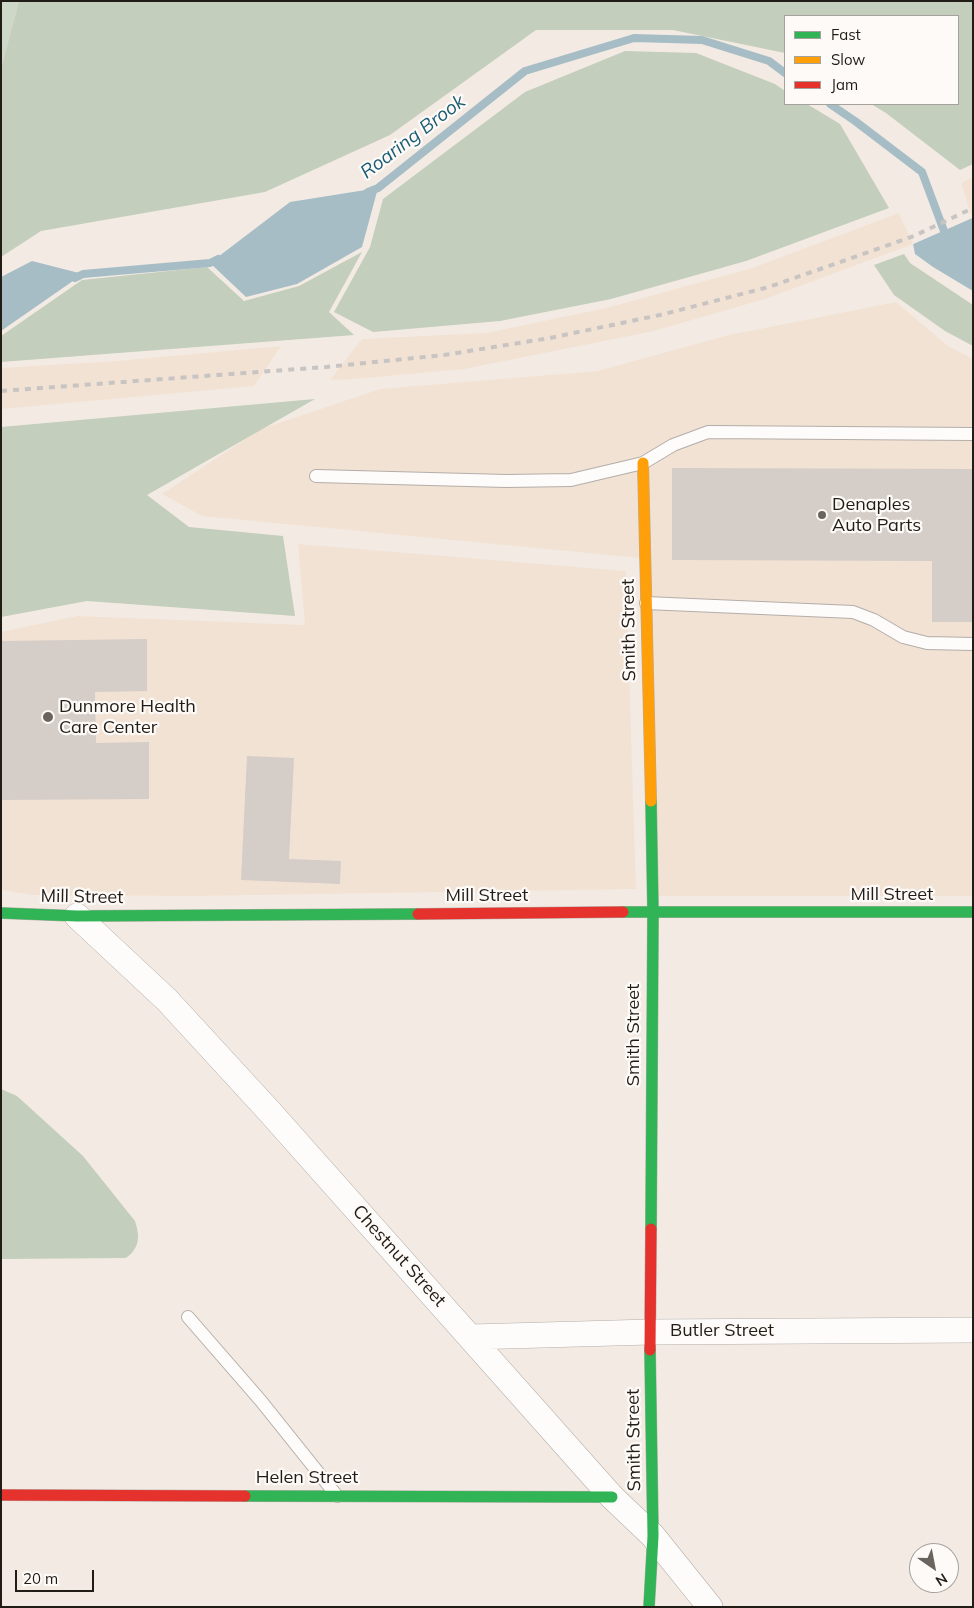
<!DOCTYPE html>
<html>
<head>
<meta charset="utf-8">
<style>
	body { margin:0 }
	#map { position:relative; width:974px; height:1608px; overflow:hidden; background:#f3ebe3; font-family:Mulish,sans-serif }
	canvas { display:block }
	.frame { position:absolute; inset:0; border:2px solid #221c17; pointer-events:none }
	.legend { position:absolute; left:784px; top:15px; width:175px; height:90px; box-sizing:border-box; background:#fdfaf7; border:1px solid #a5a19d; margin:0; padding:6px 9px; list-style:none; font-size:15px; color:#221c17 }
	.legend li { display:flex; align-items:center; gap:10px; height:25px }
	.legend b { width:25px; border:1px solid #a5a19d }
	.north { position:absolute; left:909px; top:1543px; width:50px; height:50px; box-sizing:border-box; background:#fdfaf7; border:1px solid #a5a19d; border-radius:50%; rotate:147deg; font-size:14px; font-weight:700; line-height:20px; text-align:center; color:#221c17 }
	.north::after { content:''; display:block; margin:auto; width:18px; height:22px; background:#6b645e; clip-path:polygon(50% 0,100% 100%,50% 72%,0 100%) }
	.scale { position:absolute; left:15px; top:1570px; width:79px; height:22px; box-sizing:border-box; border:2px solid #221c17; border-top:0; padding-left:6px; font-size:15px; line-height:18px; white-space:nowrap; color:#221c17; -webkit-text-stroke:4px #fdfaf7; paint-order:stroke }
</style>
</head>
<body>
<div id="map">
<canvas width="974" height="1608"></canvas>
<div class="frame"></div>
<ul class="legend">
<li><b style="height:6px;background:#30b455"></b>Fast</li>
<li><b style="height:6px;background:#ff9f0a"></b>Slow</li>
<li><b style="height:6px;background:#e5322d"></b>Jam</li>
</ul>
<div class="north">N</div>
<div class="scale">20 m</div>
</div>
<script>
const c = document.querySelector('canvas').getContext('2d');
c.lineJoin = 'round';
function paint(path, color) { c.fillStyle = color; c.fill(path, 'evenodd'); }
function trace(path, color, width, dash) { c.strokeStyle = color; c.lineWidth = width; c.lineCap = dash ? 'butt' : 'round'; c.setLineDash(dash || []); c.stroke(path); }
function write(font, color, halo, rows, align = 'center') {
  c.font = font + ' Mulish,sans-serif'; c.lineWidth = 4.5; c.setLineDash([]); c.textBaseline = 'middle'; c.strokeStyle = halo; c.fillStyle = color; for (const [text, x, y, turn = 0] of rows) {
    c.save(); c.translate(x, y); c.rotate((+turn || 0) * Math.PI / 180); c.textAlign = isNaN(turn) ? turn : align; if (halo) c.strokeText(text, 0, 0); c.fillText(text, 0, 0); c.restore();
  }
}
paint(new Path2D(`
	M973,177V218H972L961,183Z
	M899,213L913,244L765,299L654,331L464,369L354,379L330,380L362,339L486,333L606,308L752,268Z
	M896,302L948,346L973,359V896H652L651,559L202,516L162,494L261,429L380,389L598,371L729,335Z
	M281,346L254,386L1,409V368L117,361Z
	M298,544L626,571L636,889L193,896L33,895L1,890V632L77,616L305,625Z`), '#f2e2d4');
paint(new Path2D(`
	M1,1H19L1,68Z`), '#ced8c9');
paint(new Path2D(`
	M19,1H973V164L960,170L886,113L871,104H958V16H785V53L673,30H536L390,135L265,192L41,231L1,257V68Z
	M625,51L696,53L775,84L785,91V104H807L840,124L889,208L746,261L611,299L500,321L373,332L334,312L370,247L383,199L525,92Z
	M362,252L329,312L354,335L1,362V336L82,280L207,267L244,301L299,286Z
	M904,254L910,263L973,305V346L945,331L894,295L874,265Z
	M315,399L147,495L189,527L283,536L295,616L87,601L1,617V427Z
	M1,1089L17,1096L83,1156L135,1221C140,1236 140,1248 126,1258L1,1259Z`), '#c3cebd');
paint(new Path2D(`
	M378,188L362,247L297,284L246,297L210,263L290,202Z
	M972,218L973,291L933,267L915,254L913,244Z
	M32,261L83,274L1,331V277Z`), '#a7bdc6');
paint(new Path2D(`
	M971,216L972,218L913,244L912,242Z`), '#f3ebe3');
trace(new Path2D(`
	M830,104L855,121L922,172L947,239
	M368,192L378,188L525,71L634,38L702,40L769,61L785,73
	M75,278L83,274L210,263L218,259`), '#a7bdc6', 8);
paint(new Path2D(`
	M672,468L973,469V622H932V561L672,560Z
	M147,639V691L95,692L96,743L149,742V799L1,800V641Z
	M247,756L294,758L289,859L341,861L340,884L241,880Z`), '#d5cdc8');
const lane = new Path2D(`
	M316,476L506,481L571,480L643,463L673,445L708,432L973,434
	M646,603L853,612L874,620L903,637L927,643L973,644
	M188,1317L261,1401L337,1496`);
const street = new Path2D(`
	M77,916L167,1000L269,1111L612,1497L653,1536L710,1607
	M471,1337L650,1332L973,1330`);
const fast = new Path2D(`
	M651,801L653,912L651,1229
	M623,912H973
	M1,913L77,916L418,914
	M245,1496L612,1497
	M649,1607L653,1536L650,1350`);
const slow = new Path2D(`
	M643,463L651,801`);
const jam = new Path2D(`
	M418,914L623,912
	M650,1350L651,1229
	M1,1495L245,1496`);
trace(lane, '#b4ada8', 14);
trace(street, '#b4ada8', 26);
trace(fast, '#b4ada8', 12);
trace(slow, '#b4ada8', 12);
trace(jam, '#b4ada8', 12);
trace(lane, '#fdfcfb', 12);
trace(street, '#fdfcfb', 25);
trace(fast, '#30b455', 11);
trace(slow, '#ff9f0a', 11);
trace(jam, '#e5322d', 11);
trace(new Path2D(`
	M1,391L326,367L444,355L550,338L660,315L769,287L914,236L973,208`), '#c7c4c2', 4, [6, 6]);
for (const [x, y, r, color] of [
	[822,515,5,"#6b645e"],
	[48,717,6,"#6b645e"]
]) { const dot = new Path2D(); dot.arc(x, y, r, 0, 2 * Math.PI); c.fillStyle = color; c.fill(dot); trace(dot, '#fdfaf7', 2); }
write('18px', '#221c17', '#fdfaf7', [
	["Denaples",832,505],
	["Auto Parts",832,526],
	["Dunmore Health",59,707],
	["Care Center",59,728]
], 'left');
write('18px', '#221c17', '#fdfaf7', [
	["Smith Street",629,630,-91],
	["Mill Street",892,895],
	["Mill Street",487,896],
	["Mill Street",82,897,1],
	["Smith Street",634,1035,-90],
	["Chestnut Street",399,1256,48],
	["Butler Street",722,1331],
	["Smith Street",634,1440,-91],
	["Helen Street",307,1478]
]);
write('italic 19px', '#1a5c74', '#fdfaf7', [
	["Roaring Brook",413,137,-37]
]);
</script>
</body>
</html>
